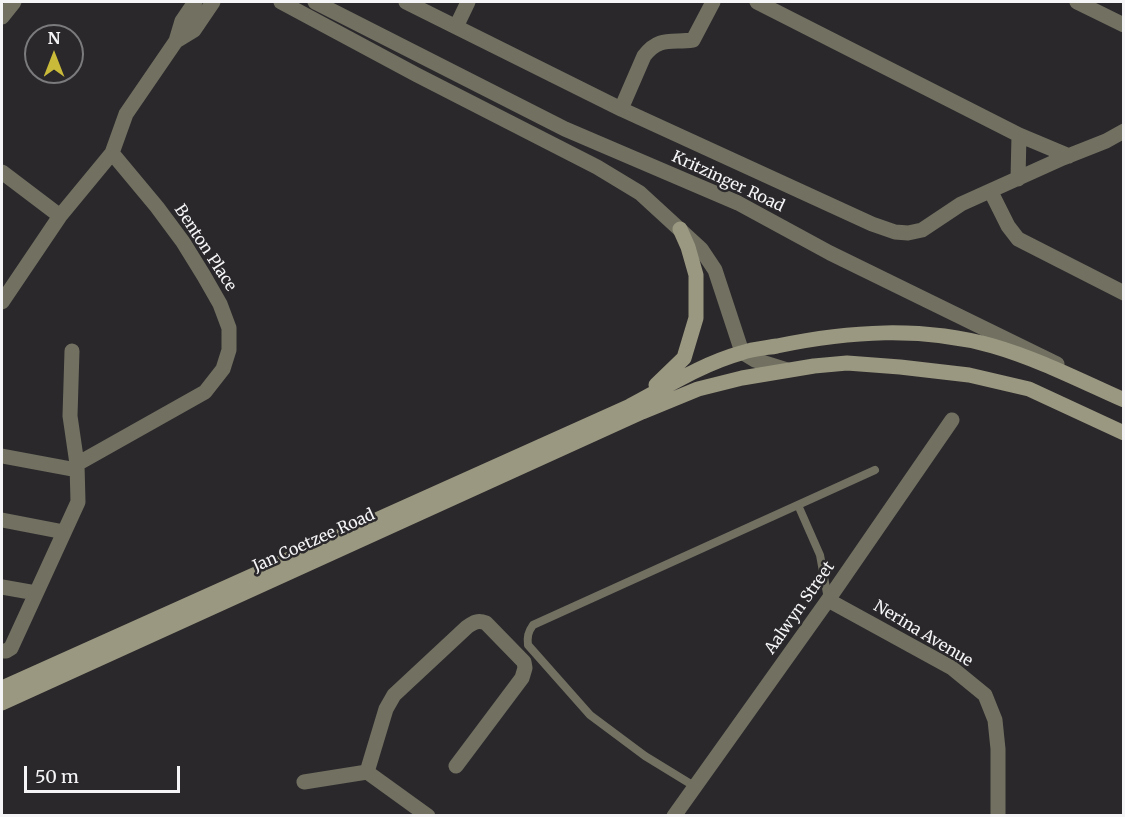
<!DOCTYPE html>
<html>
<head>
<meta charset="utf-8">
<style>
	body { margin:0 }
	#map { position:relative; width:1125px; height:817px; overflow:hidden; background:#2a282b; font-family:Merriweather,serif }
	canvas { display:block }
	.frame { position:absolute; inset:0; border:3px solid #f5f4f6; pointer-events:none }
	.north { position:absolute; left:24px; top:24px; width:60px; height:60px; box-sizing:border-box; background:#2a282b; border:2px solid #7b7a7c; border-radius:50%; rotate:0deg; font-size:16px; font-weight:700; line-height:24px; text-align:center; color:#f5f4f6 }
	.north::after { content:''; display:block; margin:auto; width:21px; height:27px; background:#caba39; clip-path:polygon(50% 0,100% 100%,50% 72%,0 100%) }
	.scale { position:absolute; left:24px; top:766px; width:156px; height:27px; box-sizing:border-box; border:3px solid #f5f4f6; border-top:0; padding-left:8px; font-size:18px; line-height:21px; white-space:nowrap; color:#f5f4f6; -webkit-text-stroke:4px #2a282b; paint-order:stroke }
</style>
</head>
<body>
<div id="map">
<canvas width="1125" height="817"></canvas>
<div class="frame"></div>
<div class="north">N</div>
<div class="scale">50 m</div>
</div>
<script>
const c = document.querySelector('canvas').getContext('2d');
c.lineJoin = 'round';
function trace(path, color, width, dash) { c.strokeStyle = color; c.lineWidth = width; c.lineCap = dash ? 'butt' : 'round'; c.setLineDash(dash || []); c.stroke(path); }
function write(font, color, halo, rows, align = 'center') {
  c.font = font + ' Merriweather,serif'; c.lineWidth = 5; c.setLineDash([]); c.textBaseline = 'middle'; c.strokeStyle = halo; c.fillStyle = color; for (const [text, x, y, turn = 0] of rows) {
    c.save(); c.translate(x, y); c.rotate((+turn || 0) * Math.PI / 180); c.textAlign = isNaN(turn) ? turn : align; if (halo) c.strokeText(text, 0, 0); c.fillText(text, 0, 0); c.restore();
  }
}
trace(new Path2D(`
	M798,505L820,555L828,599
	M694,786L645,756L590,715L528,645C527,637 528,632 533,625L875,470`), '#717061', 8);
trace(new Path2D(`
	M281,2L417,75L597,167L640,193L701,249L715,270L742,352L755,360L787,370
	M315,2L565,129L738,203L830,253L1057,364
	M406,2L621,109L872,224L895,232L908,233L922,230L961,204L1063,158L1106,141L1124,131
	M757,2L1019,135L1069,156
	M1077,2L1124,25
	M2,17L14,2
	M456,27L468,2
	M176,41L194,30L213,2
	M621,109L644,56C659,36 672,43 693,40L713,2
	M2,172L60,216
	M1018,179L1019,135
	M991,192L1008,226L1018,239L1124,293
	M2,302L60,216L112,153L126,114L176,41L182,21L195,2
	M72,351L70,416L77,464L205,392L223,369L229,350V328L220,304L204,276L183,242L157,207L112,153
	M2,456L77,470
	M2,520L64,532
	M2,587L36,593
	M828,600L952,668L985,695L995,720L998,749V816
	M2,651H6L11,648L78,502L77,464
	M304,782L367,772
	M428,816L367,772L386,709L394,695L467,627C474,622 478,620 486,623L524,662L525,668L522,678L456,766
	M674,816L828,600L952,420`), '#717061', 15);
trace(new Path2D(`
	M656,385L684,358L696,318V275L688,247L680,229
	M2,688L630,406C666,387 702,364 741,353C752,349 765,348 777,346C849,331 921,326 993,346C1038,359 1081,381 1124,400
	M2,703L642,412L698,389L742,378L814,366L847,363L900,367L969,375L1029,389L1124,433`), '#9a9880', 15);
write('16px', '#f5f4f6', '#2a282b', [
	["Kritzinger Road",728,182,25],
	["Benton Place",205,248,57],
	["Jan Coetzee Road",314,541,-24],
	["Aalwyn Street",800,608,-55],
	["Nerina Avenue",923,634,31]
]);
</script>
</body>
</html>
